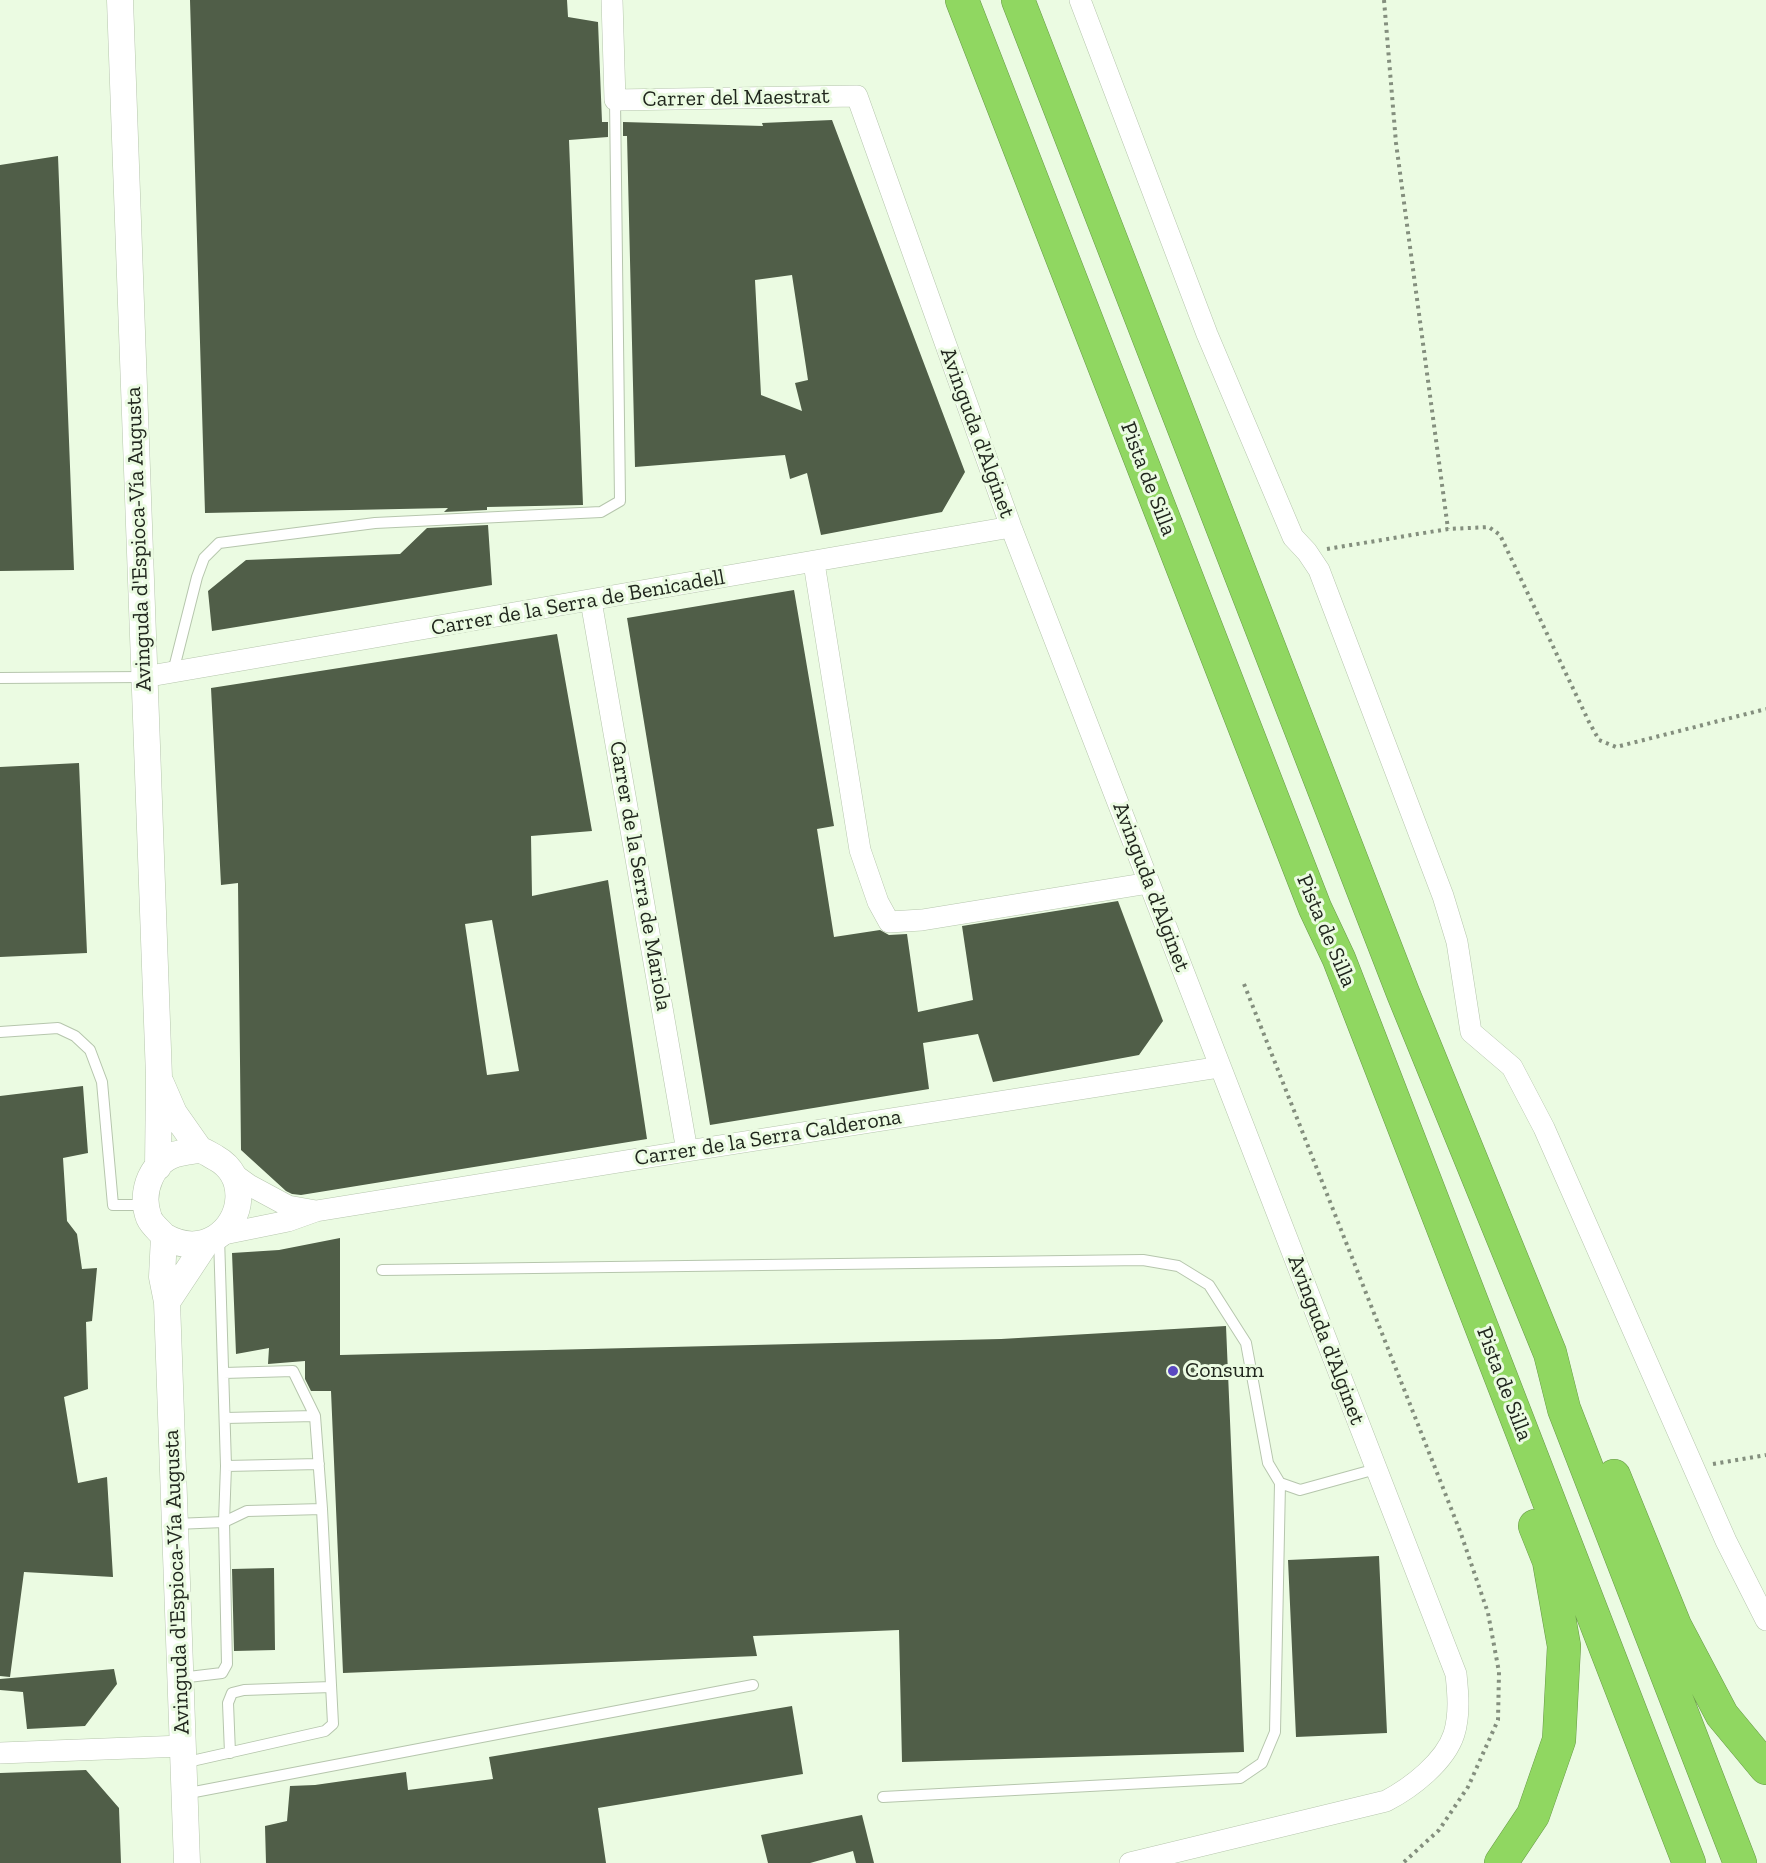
<!DOCTYPE html>
<html>
<head>
<meta charset="utf-8">
<style>
	body { margin:0 }
	canvas { display:block; background:#ebfbe2 }
</style>
</head>
<body>
<canvas width="1766" height="1863"></canvas>
<script>
const c = document.querySelector('canvas').getContext('2d');
c.lineJoin = 'round';
function paint(path, color) { c.fillStyle = color; c.fill(path, 'evenodd'); }
function trace(path, color, width, dash) { c.strokeStyle = color; c.lineWidth = width; c.lineCap = dash ? 'butt' : 'round'; c.setLineDash(dash || []); c.stroke(path); }
function write(font, color, halo, rows, align = 'center') {
  c.font = font + ' "Zilla Slab",serif'; c.lineWidth = 6; c.setLineDash([]); c.textBaseline = 'middle'; c.strokeStyle = halo; c.fillStyle = color; for (const [text, x, y, turn = 0] of rows) {
    c.save(); c.translate(x, y); c.rotate((+turn || 0) * Math.PI / 180); c.textAlign = isNaN(turn) ? turn : align; if (halo) c.strokeText(text, 0, 0); c.fillText(text, 0, 0); c.restore();
  }
}
paint(new Path2D(`
	M190,0H567L568,17L598,22L602,122H608V137L569,140L583,505L487,507V510L444,512L448,508L205,513Z
	M832,120L965,472L942,512L821,535L807,473L790,479L785,455L635,467L627,136H623V122L763,126L762,123ZM792,275L808,380L795,383L802,411L761,395L755,280Z
	M58,156L74,570L0,571V165Z
	M488,525L492,585L212,631L208,591L246,560L400,554L427,528Z
	M794,590L834,826L817,829L834,937L880,930L889,935L907,934L918,1012L973,1000L962,926L1118,901L1163,1021L1139,1055L993,1082L978,1034L923,1043L929,1089L710,1125L627,618Z
	M557,634L592,831L531,836L532,896L608,880L647,1139L301,1195L292,1194L286,1191L241,1150L238,883L221,885L211,688ZM492,920L519,1071L487,1075L465,924Z
	M79,763L87,953L0,957V767Z
	M83,1086L88,1153L63,1158L67,1221L77,1234L82,1269L97,1268L92,1321L86,1322L88,1389L64,1397L78,1483L107,1477L113,1577L24,1572L10,1677L0,1676V1096Z
	M340,1238V1355L1001,1339L1226,1326L1244,1752L902,1762L899,1630L753,1636L757,1656L343,1673L331,1391H311L305,1379V1361L268,1364L269,1348L236,1354L232,1253L279,1250Z
	M1379,1556L1387,1733L1296,1737L1288,1560Z
	M274,1568L275,1650L234,1651L232,1569Z
	M114,1669L117,1684L85,1726L27,1729L23,1692L0,1690V1679Z
	M792,1706L803,1774L598,1808L606,1863H266L265,1826L287,1821L290,1786L315,1785L406,1772L408,1790L493,1779L489,1757Z
	M86,1770L119,1808L121,1863H0V1773Z
	M862,1815L874,1863H856L853,1851L810,1863H768L761,1835Z`), '#505e48');
const service = new Path2D(`
	M173,672L197,577L204,558L219,543L375,523L601,512L620,501L615,100
	M0,678L144,677
	M0,1032L58,1028L75,1036L90,1050L102,1082L113,1205H145
	M382,1270L1143,1260L1178,1266L1209,1285L1246,1343L1268,1463L1280,1483L1300,1490L1376,1469
	M225,1418L315,1416
	M226,1466L319,1464
	M175,1524L224,1522L247,1511L322,1509L315,1416L293,1371L224,1373
	M180,1678L222,1673L227,1664L224,1522L226,1466L219,1237
	M230,1753L228,1703L232,1693L244,1690L331,1687
	M183,1763L325,1731L333,1724L322,1509
	M184,1794L753,1685
	M883,1797L1240,1778L1262,1763L1275,1732L1280,1483`);
const minor = new Path2D(`
	M612,0L615,100L857,96L1011,527L1456,1674C1458,1693 1460,1714 1454,1734C1445,1762 1411,1788 1386,1801L1130,1863
	M1080,0L1207,334L1293,537L1307,552L1319,570L1443,896L1457,942L1471,1032L1512,1067L1544,1128L1726,1541L1766,1620
	M814,563L860,850L878,902L889,922L922,920L1149,883
	M591,601L687,1151
	M144,677L1011,527
	M231,1172L249,1185L288,1206L316,1211
	M219,1235L288,1221L316,1211L687,1151L1220,1067
	M0,1753L183,1746`);
const tertiary = new Path2D(`
	M120,0L159,1077L158,1167
	M161,1083L174,1113L200,1150
	M164,1236C181,1246 198,1248 215,1238C244,1220 248,1176 216,1158C212,1156 205,1151 200,1150C194,1150 187,1152 181,1153C152,1158 139,1192 149,1218C152,1225 159,1230 164,1236L162,1277L167,1302L187,1863
	M167,1302L206,1243`);
const motorway = new Path2D(`
	M962,0L1315,908L1339,959L1689,1863
	M1018,0L1403,993L1550,1353L1564,1409L1740,1863
	M1614,1476L1675,1626L1722,1715L1766,1768
	M1501,1863L1533,1815L1559,1740L1564,1646L1549,1561L1535,1526`);
trace(service, '#b6c6ad', 12);
trace(minor, '#b6c6ad', 22);
trace(tertiary, '#b6c6ad', 27);
trace(motorway, '#69994a', 34);
trace(new Path2D(`
	M1384,0L1396,143L1448,529
	M1327,549L1448,529L1489,527L1500,535L1589,722L1599,740L1616,747L1766,709
	M1244,984L1460,1531L1488,1613L1499,1672L1498,1720L1468,1787L1439,1830L1403,1863
	M1713,1464L1766,1455`), '#848f7e', 4, [3, 4.5]);
trace(service, '#fff', 10);
trace(minor, '#fff', 21);
trace(tertiary, '#fff', 26);
trace(motorway, '#90d761', 33);
for (const [x, y, r, color] of [
	[1173,1371,6,"#5a48c0"]
]) { const dot = new Path2D(); dot.arc(x, y, r, 0, 2 * Math.PI); c.fillStyle = color; c.fill(dot); trace(dot, '#ebfbe2', 2); }
write('22px', '#21271e', '#ebfbe2', [
	["Carrer del Maestrat",736,98,-1],
	["Avinguda d'Alginet",977,433,70],
	["Pista de Silla",1148,479,69],
	["Avinguda d'Espioca-Vía Augusta",139,539,-92],
	["Carrer de la Serra de Benicadell",578,603,-10],
	["Carrer de la Serra de Mariola",640,876,80],
	["Avinguda d'Alginet",1151,887,69],
	["Pista de Silla",1326,931,67],
	["Carrer de la Serra Calderona",768,1138,-9],
	["Avinguda d'Alginet",1326,1340,69],
	["Pista de Silla",1504,1384,69],
	["Avinguda d'Espioca-Vía Augusta",177,1582,-92]
]);
write('22px', '#21271e', '#ebfbe2', [
	["Consum",1185,1371]
], 'left');
</script>
</body>
</html>
